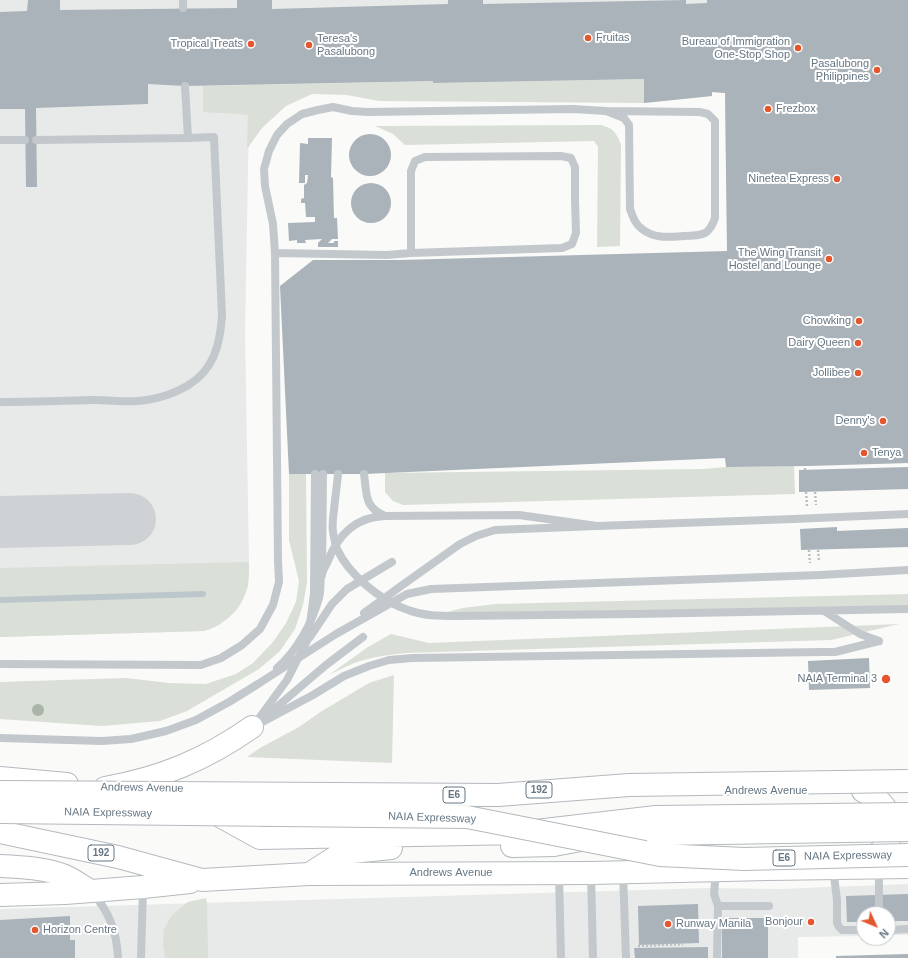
<!DOCTYPE html>
<html>
<head>
<meta charset="utf-8">
<style>
	body { margin:0 }
	#map { position:relative; width:908px; height:958px; overflow:hidden; background:#fafaf8; font-family:Helvetica,sans-serif }
	canvas { display:block }
	.north { position:absolute; left:856px; top:906px; width:40px; height:40px; box-sizing:border-box; background:#fff; border:1px solid #c1c8cd; border-radius:50%; rotate:134deg; font-size:11px; font-weight:700; line-height:16px; text-align:center; color:#657683 }
	.north::after { content:''; display:block; margin:auto; width:14px; height:18px; background:#e4572e; clip-path:polygon(50% 0,100% 100%,50% 72%,0 100%) }
</style>
</head>
<body>
<div id="map">
<canvas width="908" height="958"></canvas>
<div class="north">N</div>
</div>
<script>
const c = document.querySelector('canvas').getContext('2d');
c.lineJoin = 'round';
function paint(path, color) { c.fillStyle = color; c.fill(path, 'evenodd'); }
function trace(path, color, width, dash) { c.strokeStyle = color; c.lineWidth = width; c.lineCap = dash ? 'butt' : 'round'; c.setLineDash(dash || []); c.stroke(path); }
function write(font, color, halo, rows, align = 'center') {
  c.font = font + ' Helvetica,sans-serif'; c.lineWidth = 4; c.setLineDash([]); c.textBaseline = 'middle'; c.strokeStyle = halo; c.fillStyle = color; for (const [text, x, y, turn = 0] of rows) {
    c.save(); c.translate(x, y); c.rotate((+turn || 0) * Math.PI / 180); c.textAlign = isNaN(turn) ? turn : align; if (halo) c.strokeText(text, 0, 0); c.fillText(text, 0, 0); c.restore();
  }
}
paint(new Path2D(`
	M0,0H908V463L807,466L726,467L727,246L725,93L712,92V96L644,103V79L433,83V81L204,86L203,104L219,113L249,115L245,333L249,562L248,584L245,594L241,603L237,610L230,616L220,624L211,629L204,631L0,637Z
	M908,884V935H888V914H864V936L798,937V958H0V909L709,888L779,889Z`), '#e8e9e9');
paint(new Path2D(`
	M644,79V103L379,101L347,95L312,94L286,106L262,128L247,149L248,115L203,112V86L433,81V83Z
	M601,125C614,129 615,131 621,144L620,246L597,247L598,147L594,141L405,145L393,134L375,126Z
	M794,466L795,494L403,505L393,501L385,492V473L703,469L726,467Z
	M289,474H306L307,582L303,605L295,629L280,651L259,669L187,711L160,721L102,726L0,719V682L126,678L169,683L206,684L236,674L253,663L273,642L286,623L296,602L299,581L289,540Z
	M249,562C249,570 249,578 248,585C243,607 226,625 204,631L0,637V568Z
	M908,594V606L435,615L463,608L496,604Z
	M899,624L831,640L406,653C388,655 371,657 354,663C345,667 337,671 329,675L368,647L391,634L429,643Z
	M394,675L392,763L247,757L260,748L299,727L322,711L369,683Z
	M206,898L207,904L208,958H165L163,944L164,929L172,915L188,902Z`), '#dadfd7');
trace(new Path2D(`
	M0,600L203,594`), '#bbc7cb', 6);
trace(new Path2D(`
	M0,522L130,519`), '#ced2d4', 52);
paint(new Path2D(`
	M28,0H60V10L237,8V0H272V9L448,4V0H483V4L686,0V4L707,3V0H908V463L807,466L726,467L725,458L364,474H289L280,286L313,260H401L727,251L725,93L712,92V96L644,103V79L433,83V81L185,86L148,84V104L36,108L37,187H26L25,109H0V12L27,11Z
	M349 155a21 21 0 1 1 42 0a21 21 0 1 1-42 0Z
	M308,138H332L331,177L333,178L334,218H337L338,239H332L328,243H334V241H338V247H318V243L322,239L305,240L306,243H297V240L289,241L288,223L315,222V217H306L305,203H301V199L304,198V185L307,183L308,175H305V183H299L300,143L308,144Z
	M351 203a20 20 0 1 1 40 0a20 20 0 1 1-40 0Z
	M908,467V489L799,492V470Z
	M837,527V531L908,528V547L801,550L800,529Z
	M869,658L870,688L809,690L808,661Z
	M908,894V921H888V914H864V922H847L846,896Z
	M698,904L699,943L639,945L638,906Z
	M70,916V940H75V958H0V920Z
	M722,918H768V958H722Z
	M708,947V958H635L634,948Z
	M908,954V958H836V956Z`), '#aab3b9');
const primary = new Path2D(`
	M0,778L67,784
	M105,788C161,778 205,760 252,727
	M863,791C868,793 872,796 877,799C889,809 896,826 888,841C882,851 873,859 866,867
	M0,832L118,857L202,880L309,874L591,873L768,869L908,867
	M0,895L65,893L143,887L190,882`);
const motorway = new Path2D(`
	M211,811L260,838L519,833L656,817
	M512,846L554,845L597,837L656,834
	M0,866C22,867 45,868 65,876C74,880 82,886 90,891
	M309,874L342,853L391,848`);
trace(primary, '#b5babe', 24);
trace(motorway, '#b4b9bd', 24);
trace(new Path2D(`
	M805,470V466
	M806,492L807,506
	M815,492L816,505
	M809,550L810,563
	M818,550L819,561
	M638,946L683,944`), '#bbbfc2', 2.5, [2, 2]);
trace(new Path2D(`
	M183,0V8
	M185,86L188,138
	M0,140H25
	M275,253L387,255L411,253L562,248L572,244L576,233L575,200V167L571,158L561,156L425,157L415,161L411,171V253
	M0,402C32,402 63,401 95,400C109,400 124,402 138,401C163,399 195,388 209,365C218,351 221,332 222,315L214,137L188,138L36,140
	M364,474C367,495 364,507 385,516L519,515L597,526L794,519
	M322,575L323,474
	M820,575L908,570
	M824,611L860,634L879,641
	M635,614L908,609
	M310,637L332,604L347,589L392,562
	M0,664L201,665L221,658L242,645L260,629L273,605L279,582L278,561L275,253L273,224L265,186L264,169L269,151L277,135L287,124L302,114L318,110L333,107L352,111L368,112L573,109L606,111L700,112L708,114L715,121V218C713,224 710,230 705,233C698,236 691,236 684,236C670,237 654,239 642,229C635,224 633,217 630,209L629,125L624,118L606,111
	M265,717L326,665L363,637
	M254,725L287,680L308,639L314,594L315,474
	M253,727L313,695L344,676L369,666L389,660L412,658L823,652H835L879,641
	M0,738L102,741L131,739L166,731L196,720L229,702L258,684
	M833,868L837,900V923L839,927L842,930H864
	M879,869V914
	M716,871L714,894L718,906L717,958
	M591,873L593,958
	M623,873L626,958
	M559,874L561,958
	M93,894C110,912 117,933 118,958
	M718,906H769
	M888,930L908,929
	M141,958L143,889`), '#c3c8cc', 8);
trace(primary, '#fff', 22);
trace(motorway, '#fff', 22);
const motorwayBridge = new Path2D(`
	M0,792L498,795L629,785L908,781
	M0,812L467,817L660,855L744,859L908,855
	M656,817L908,814
	M656,834L908,830`);
trace(motorwayBridge, '#b4b9bd', 24, []);
trace(new Path2D(`
	M338,474C337,486 335,498 334,510C333,517 332,525 333,532C334,537 335,544 337,549C349,575 381,601 408,610C424,616 439,616 456,616L635,614
	M794,519L908,514
	M364,613L401,586L460,544L476,536L495,530L597,526
	M277,668C297,651 312,623 319,598C321,591 320,584 321,577C322,572 325,567 327,563C337,536 355,517 385,516
	M258,684L336,634L407,594L431,589L820,575`), '#c3c8cc', 8);
trace(motorwayBridge, '#fff', 22);
c.fillStyle = '#aab4a7';
for (const [x, y] of [
	[38,710]
]) { c.beginPath(); c.arc(x, y, 6, 0, 2 * Math.PI); c.fill(); }
for (const [x, y, r, color] of [
	[588,38,4,"#e4572e"],
	[251,44,4,"#e4572e"],
	[309,45,4,"#e4572e"],
	[798,48,4,"#e4572e"],
	[877,70,4,"#e4572e"],
	[768,109,4,"#e4572e"],
	[837,179,4,"#e4572e"],
	[829,259,4,"#e4572e"],
	[859,321,4,"#e4572e"],
	[858,343,4,"#e4572e"],
	[858,373,4,"#e4572e"],
	[883,421,4,"#e4572e"],
	[864,453,4,"#e4572e"],
	[886,679,5,"#e4572e"],
	[811,922,4,"#e4572e"],
	[668,924,4,"#e4572e"],
	[35,930,4,"#e4572e"]
]) { const dot = new Path2D(); dot.arc(x, y, r, 0, 2 * Math.PI); c.fillStyle = color; c.fill(dot); trace(dot, '#fff', 1.5); }
for (const [x, y, w] of [
	[539,790,26],
	[454,795,22],
	[101,853,26],
	[784,858,22]
]) { const box = new Path2D(); box.roundRect(x - w / 2, y - 8, w, 16, 3); c.fillStyle = '#fff'; c.fill(box); trace(box, '#657683', 1); }
write('bold 10px', '#657683', null, [
	["192",539,790],
	["E6",454,795],
	["192",101,853],
	["E6",784,858]
]);
write('11px', '#657683', '#fff', [
	["Fruitas",596,38,"left"],
	["Teresa's",317,39,"left"],
	["Pasalubong",317,52,"left"],
	["Bureau of Immigration",790,42],
	["One-Stop Shop",790,55],
	["Tropical Treats",243,44],
	["Pasalubong",869,64],
	["Philippines",869,77],
	["Frezbox",776,109,"left"],
	["Ninetea Express",829,179],
	["The Wing Transit",821,253],
	["Hostel and Lounge",821,266],
	["Chowking",851,321],
	["Dairy Queen",850,343],
	["Jollibee",850,373],
	["Denny's",875,421],
	["Tenya",872,453,"left"],
	["NAIA Terminal 3",877,679],
	["Bonjour",803,922],
	["Runway Manila",676,924,"left"],
	["Horizon Centre",43,930,"left"]
], 'right');
write('11px', '#657683', '#fff', [
	["Andrews Avenue",142,788,1],
	["Andrews Avenue",766,791],
	["NAIA Expressway",108,813,1],
	["NAIA Expressway",432,818,2],
	["NAIA Expressway",848,856,-1],
	["Andrews Avenue",451,873]
]);
</script>
</body>
</html>
